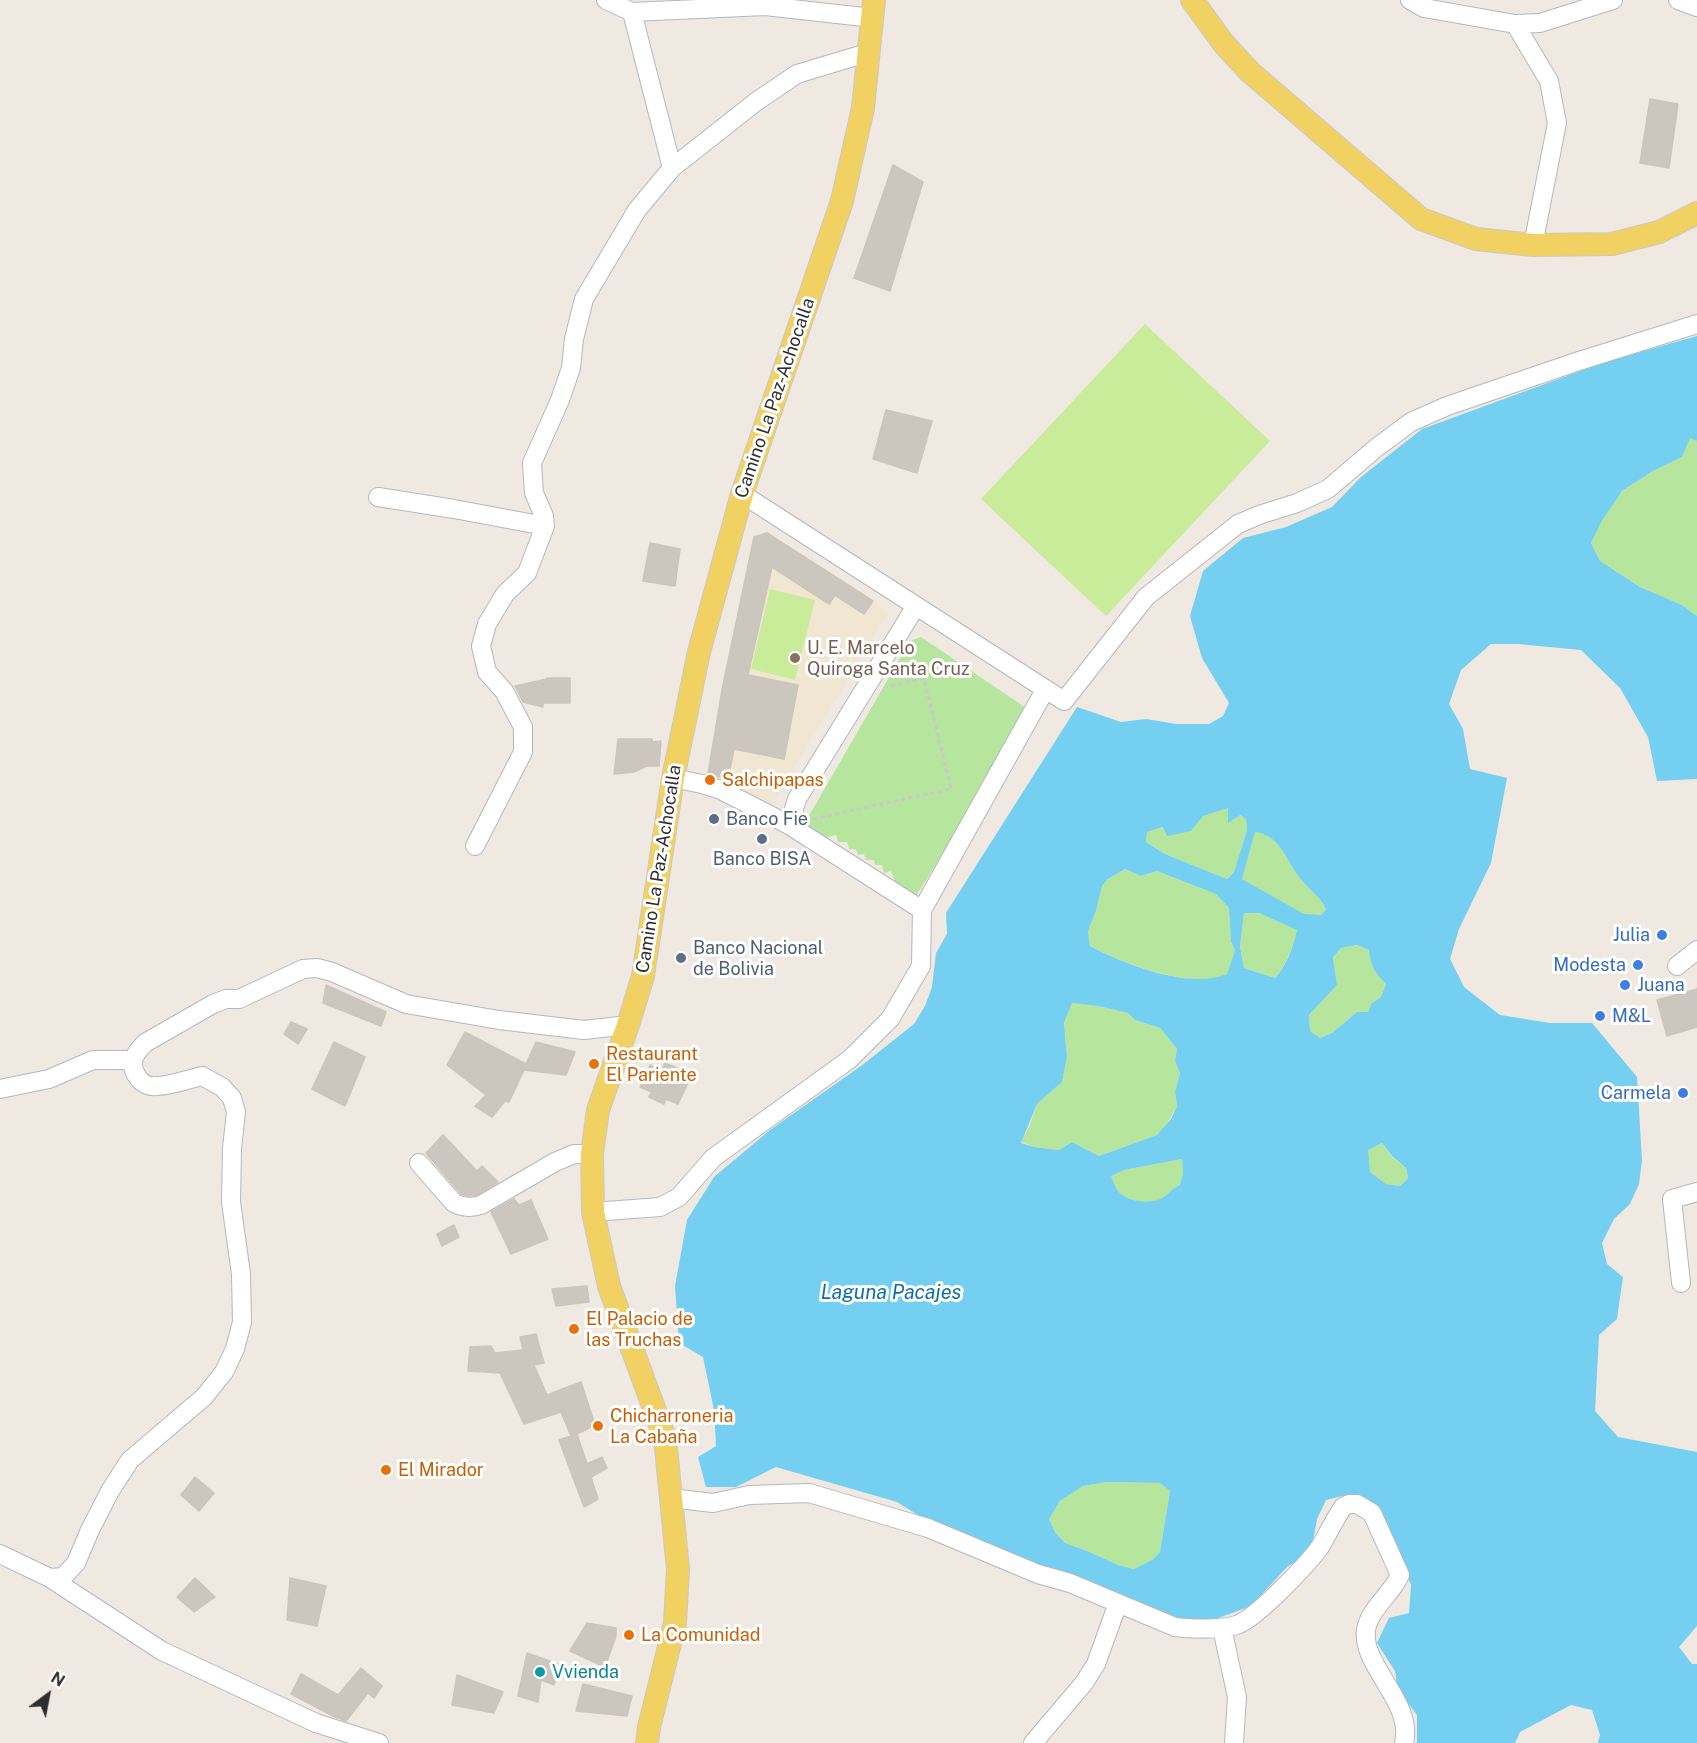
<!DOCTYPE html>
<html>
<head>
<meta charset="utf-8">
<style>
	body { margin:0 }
	#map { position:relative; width:1697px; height:1743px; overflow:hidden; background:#efe9e1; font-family:"Public Sans",sans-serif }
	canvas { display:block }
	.north { position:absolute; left:18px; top:1665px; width:60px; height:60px; -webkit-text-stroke:4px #fff; paint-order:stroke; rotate:32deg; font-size:16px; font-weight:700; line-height:24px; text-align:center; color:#2e2e2e }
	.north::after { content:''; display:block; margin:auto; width:21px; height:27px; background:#2e2e2e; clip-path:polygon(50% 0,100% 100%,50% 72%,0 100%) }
</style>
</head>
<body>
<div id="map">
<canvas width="1697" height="1743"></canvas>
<div class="north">N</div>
</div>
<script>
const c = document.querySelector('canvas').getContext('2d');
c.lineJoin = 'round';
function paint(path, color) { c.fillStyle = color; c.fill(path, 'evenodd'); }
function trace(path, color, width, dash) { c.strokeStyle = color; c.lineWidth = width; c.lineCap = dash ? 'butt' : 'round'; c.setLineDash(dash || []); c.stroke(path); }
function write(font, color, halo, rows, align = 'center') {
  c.font = font + ' "Public Sans",sans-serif'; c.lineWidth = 6; c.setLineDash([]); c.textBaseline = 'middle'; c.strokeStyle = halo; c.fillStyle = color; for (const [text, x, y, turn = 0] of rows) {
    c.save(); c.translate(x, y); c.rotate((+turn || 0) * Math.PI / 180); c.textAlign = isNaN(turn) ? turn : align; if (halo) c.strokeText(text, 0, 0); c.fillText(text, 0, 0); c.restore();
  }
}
paint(new Path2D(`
	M767,533L889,612L772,804L707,775L722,690L754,537Z`), '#f0e6d1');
paint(new Path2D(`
	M1690,437L1697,441V616L1682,605L1640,587L1600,561L1591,543L1602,521L1622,491L1653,471L1682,457Z
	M921,637L1032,712L914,899L898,890L891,871L884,873L882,865H875L874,860H866L864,854L858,855L856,849H849L847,842H838L836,835L820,839L808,830L806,821L910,641Z
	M1228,808L1246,819L1247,830L1234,872L1227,879L1165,854L1146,842L1147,832Z
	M1255,831C1280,835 1286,860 1299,877C1307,888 1321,897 1326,909L1321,915H1304L1242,879Z
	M1125,869L1141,876L1157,871L1216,894L1229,908L1231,942L1235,950L1227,974C1223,976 1218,979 1214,979C1179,984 1120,962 1090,946L1088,931L1096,911L1102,886L1108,879Z
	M1244,913H1259L1298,930C1292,947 1287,964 1275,978L1244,968L1240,947Z
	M1358,945L1369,950C1370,965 1375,974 1386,984L1381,997L1371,1004L1368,1012H1357L1332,1033L1320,1038L1310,1031L1309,1015L1337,985L1333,959L1341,948Z
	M1072,1003L1098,1006L1128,1013L1135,1020L1160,1028L1177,1049L1175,1061L1180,1073L1175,1092L1177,1106L1164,1129L1157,1135L1099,1156L1072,1142L1059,1150L1034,1147L1021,1142L1029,1127L1037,1104L1062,1082L1067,1057L1064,1023Z
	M1382,1143L1392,1157L1406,1168L1408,1178L1400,1186L1386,1184L1370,1172L1367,1150Z
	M1182,1159L1183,1173L1180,1185C1171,1189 1172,1191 1165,1197C1155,1205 1129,1202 1120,1193C1116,1190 1113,1181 1110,1176L1124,1170Z
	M1108,1482L1160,1483L1170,1491L1160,1552L1152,1560L1134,1569L1118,1565L1090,1552L1065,1543L1055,1532L1049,1519L1060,1501L1083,1486Z`), '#b6e59e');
paint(new Path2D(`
	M1145,324L1270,441L1106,616L981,499Z
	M770,589L815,600L795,680L751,669Z`), '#c9ec9a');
paint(new Path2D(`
	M1697,336V441L1690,438L1682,457L1653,471L1622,491L1602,521L1591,543L1600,561L1640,587L1682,605L1697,616V779L1657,781L1648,737L1620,688L1581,650L1518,644H1491L1461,670L1449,704L1463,729L1470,769L1507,778L1491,863L1459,929L1450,959L1464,987L1500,1015L1550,1023H1592L1637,1077L1642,1160L1639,1184L1630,1204L1614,1219L1602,1243L1607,1264L1623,1277L1617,1319L1599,1335L1595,1411L1618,1437L1697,1452V1626L1679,1647L1692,1664H1697V1743H1598L1600,1735L1592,1710L1571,1705L1520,1732L1515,1743H1417V1715L1398,1690L1395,1671L1377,1643L1389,1618L1409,1613L1411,1585L1375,1504L1346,1495L1326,1500L1317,1519L1311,1552L1287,1567L1251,1606L1194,1627L1061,1575L1016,1555L995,1552L918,1515L897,1502L776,1467L736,1487H706L698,1457L716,1446L714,1410L703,1357L679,1343L675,1286L687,1220L714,1177L770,1130L861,1066L914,1024L925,1006L932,987L936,953L947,934L946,913L1077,707L1121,722L1146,719L1176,724H1209L1223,716L1229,703L1202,658L1190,616L1203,571L1243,538L1286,527L1332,507L1361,477L1422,429L1605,362ZM1228,808V823L1240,815L1246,819L1247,830L1234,872L1227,879L1165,854L1146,842L1147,832L1163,827L1167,836L1191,831L1203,816ZM1255,832C1280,835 1286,860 1299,877C1307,888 1321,897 1326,909L1321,915L1304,914L1242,879ZM1125,869L1141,876L1157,871L1216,894L1229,908L1231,942L1235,950L1227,974C1190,990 1124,964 1090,946L1088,931L1096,911L1102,886L1108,879ZM1244,913H1259L1297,930C1293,947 1287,965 1275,978L1244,968L1240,947ZM1357,945L1369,950C1370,965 1375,974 1386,984L1381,997L1371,1004L1368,1012H1357L1332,1033L1320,1038L1310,1031L1309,1015L1337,985L1333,958L1341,948ZM1072,1003L1098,1006L1128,1013L1135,1020L1160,1028L1177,1049L1175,1061L1180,1073L1175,1092L1177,1106L1171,1119L1157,1135L1099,1156L1072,1142L1059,1150L1034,1147L1021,1143L1037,1104L1062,1082L1067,1057L1064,1023ZM1382,1143L1392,1156L1406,1168L1408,1178L1400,1186L1386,1184L1370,1172L1368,1150ZM1182,1159L1183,1173L1180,1185C1172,1188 1171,1192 1165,1196C1155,1205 1129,1202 1120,1193C1116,1190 1113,1181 1111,1176L1124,1170ZM1108,1482L1160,1483L1170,1491L1160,1552L1152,1560L1134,1569L1118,1565L1090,1552L1065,1543L1055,1532L1049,1519L1060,1501L1083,1486Z`), '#75cff0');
const building = new Path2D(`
	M1650,99L1678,104L1669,168L1640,163Z
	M893,165L923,182L890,291L854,278Z
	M886,410L932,421L917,473L873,459Z
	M767,533L873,601L864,614L835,595L829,604L772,567L748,675L798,685L784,759L734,749L728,779L708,774L722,690L754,537Z
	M650,543L680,549L675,586L643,581Z
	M547,678H570V703H543V707L523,702L515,686L547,679Z
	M618,739H652L653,742L661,741L659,766H647L634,772L614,774Z
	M326,985L386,1012L381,1026L323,1003Z
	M1697,989V1027L1667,1036L1657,1000Z
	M291,1022L307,1029L298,1044L284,1034Z
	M465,1032L526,1064L536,1042L575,1052L566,1075L524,1070L509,1102L505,1101L492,1117L475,1106L486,1095L447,1065Z
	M334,1042L365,1057L345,1106L312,1089Z
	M665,1063L679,1069L675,1078L688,1083L678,1104L666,1099L664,1104L649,1097L652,1092L640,1087L650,1065L662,1070Z
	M443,1135L477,1171L482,1166L498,1182L477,1195L468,1196L461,1194L426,1153Z
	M514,1199L519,1205L531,1200L548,1239L511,1254L491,1212Z
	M454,1225L459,1237L442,1246L437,1234Z
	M587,1286L589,1302L556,1306L552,1289Z
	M536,1334L544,1363L534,1365L547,1395L581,1382L595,1425L577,1434L587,1464L602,1457L607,1468L591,1477L598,1499L584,1507L559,1440L571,1436L561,1412L524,1424L500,1373L468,1371L470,1347L491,1346L495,1353L523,1350L520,1337Z
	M195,1477L214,1493L199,1511L181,1495Z
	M195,1578L215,1597L194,1612L177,1597Z
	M290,1578L326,1586L317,1626L287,1620Z
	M587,1623L616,1628V1636L605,1667L570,1651Z
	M527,1653L561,1665L554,1685L541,1680L538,1702L518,1696Z
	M361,1668L382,1686L374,1698L368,1693L346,1721L335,1717L291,1694L301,1674L338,1695Z
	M457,1675L503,1692L494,1713L452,1705Z
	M583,1684L632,1696L627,1716L576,1711Z`);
paint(building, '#cbc7bf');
trace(building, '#cbc5ba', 1.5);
const minor = new Path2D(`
	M606,0L632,12L765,6L873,18
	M1410,0L1424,8L1515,24L1540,23L1613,0
	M1678,0L1697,7
	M632,12L672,168
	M1515,24L1549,81L1557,123L1533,245
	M742,494L1064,701L1146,597L1238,524L1259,515L1297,503L1328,489L1376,448L1411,422L1447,406L1579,361L1697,324
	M378,497L454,509L545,526
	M673,778L702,784L721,790L789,825L922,910
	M789,825L797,799L916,606
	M475,846L523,752V727L504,691L487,672L481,646L487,624L505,594L527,573L545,526L544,516L534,493L532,463L560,400L571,368L574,339L584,299L637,210L672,168L757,101L797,74L870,52
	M1677,966L1697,950
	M0,1089L49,1079L93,1060H133
	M419,1163L454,1203C463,1208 471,1208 481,1205L555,1162L574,1154H592
	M593,1212L660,1207L679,1197L713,1158L850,1059L890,1019L921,966L922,910L1045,690
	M1681,1283L1672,1199L1697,1192
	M671,1498L713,1503L749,1495L809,1493L928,1528L1038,1574L1070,1583L1175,1627C1190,1629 1226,1630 1239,1624C1258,1616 1307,1565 1320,1547C1328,1534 1334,1520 1343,1507L1349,1504H1357L1372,1513L1400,1575C1392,1594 1369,1609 1366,1630C1361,1666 1414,1702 1404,1743
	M0,1554L50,1578L162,1651L316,1723L379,1743
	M50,1578L63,1577L76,1563L90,1530L110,1491L130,1460L204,1397L224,1372L235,1349L242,1322L241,1274L231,1202L232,1148L236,1112L232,1098L222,1087L202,1076C188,1079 171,1086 156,1086C150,1087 143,1084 139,1079C128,1065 133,1055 145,1043L213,1004L226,999H239L303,969L317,968L332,972L406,1004L499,1020L584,1030L628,1025
	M1222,1628L1237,1697L1234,1743
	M1033,1743L1084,1683L1096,1664L1118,1603`);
const major = new Path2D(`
	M1192,0L1224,44L1250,72L1421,219L1476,239L1533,245L1612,244L1659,232L1697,213
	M647,1743L649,1727L675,1623L678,1569L671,1498L665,1438L609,1286L593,1212L592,1154L598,1110L628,1025L643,976L673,778L699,652L742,494L842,201L863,108L874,0`);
trace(minor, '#b4b7c1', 20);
trace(major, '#c9c9c9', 24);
trace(new Path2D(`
	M813,819L951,789L924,678L887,687`), '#c9c9c9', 3, [4.5, 3]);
trace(minor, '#fff', 18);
trace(major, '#f2d163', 22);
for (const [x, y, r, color] of [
	[795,658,6,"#8d6e63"],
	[710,780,6,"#e8710a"],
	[714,819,6,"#5c6f8a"],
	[762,839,6,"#5c6f8a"],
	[1662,935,6,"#3f7fe0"],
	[681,958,6,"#5c6f8a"],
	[1638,965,6,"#3f7fe0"],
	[1625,985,6,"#3f7fe0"],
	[1600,1016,6,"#3f7fe0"],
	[594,1064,6,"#e8710a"],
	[1683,1093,6,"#3f7fe0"],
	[574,1329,6,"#e8710a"],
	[598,1426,6,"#e8710a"],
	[386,1470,6,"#e8710a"],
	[629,1635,6,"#e8710a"],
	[540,1672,6,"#0f9aa8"]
]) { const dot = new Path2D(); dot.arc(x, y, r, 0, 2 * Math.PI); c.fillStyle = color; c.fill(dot); trace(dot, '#fff', 2); }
write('18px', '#2e2e2e', '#fff', [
	["Camino La Paz-Achocalla",775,398,-71],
	["Camino La Paz-Achocalla",659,869,-81]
]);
write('18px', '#785e54', '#fff', [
	["U. E. Marcelo",807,648],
	["Quiroga Santa Cruz",807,669]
], 'left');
write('18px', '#c56008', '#fff', [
	["Salchipapas",722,780],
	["Restaurant",606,1054],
	["El Pariente",606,1075],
	["El Palacio de",586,1319],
	["las Truchas",586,1340],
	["Chicharroneria",610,1416],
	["La Cabaña",610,1437],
	["El Mirador",398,1470],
	["La Comunidad",641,1635]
], 'left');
write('18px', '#4e5e75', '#fff', [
	["Banco Fie",726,819],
	["Banco BISA",762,859,"center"],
	["Banco Nacional",693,948],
	["de Bolivia",693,969]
], 'left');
write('18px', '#366cbe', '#fff', [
	["Julia",1650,935],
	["Modesta",1626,965],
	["Juana",1637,985,"left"],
	["M&L",1612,1016,"left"],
	["Carmela",1671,1093]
], 'right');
write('18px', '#0d838f', '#fff', [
	["Vvienda",552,1672]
], 'left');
write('italic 20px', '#0d6fa3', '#fff', [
	["Laguna Pacajes",891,1293]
]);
</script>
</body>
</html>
